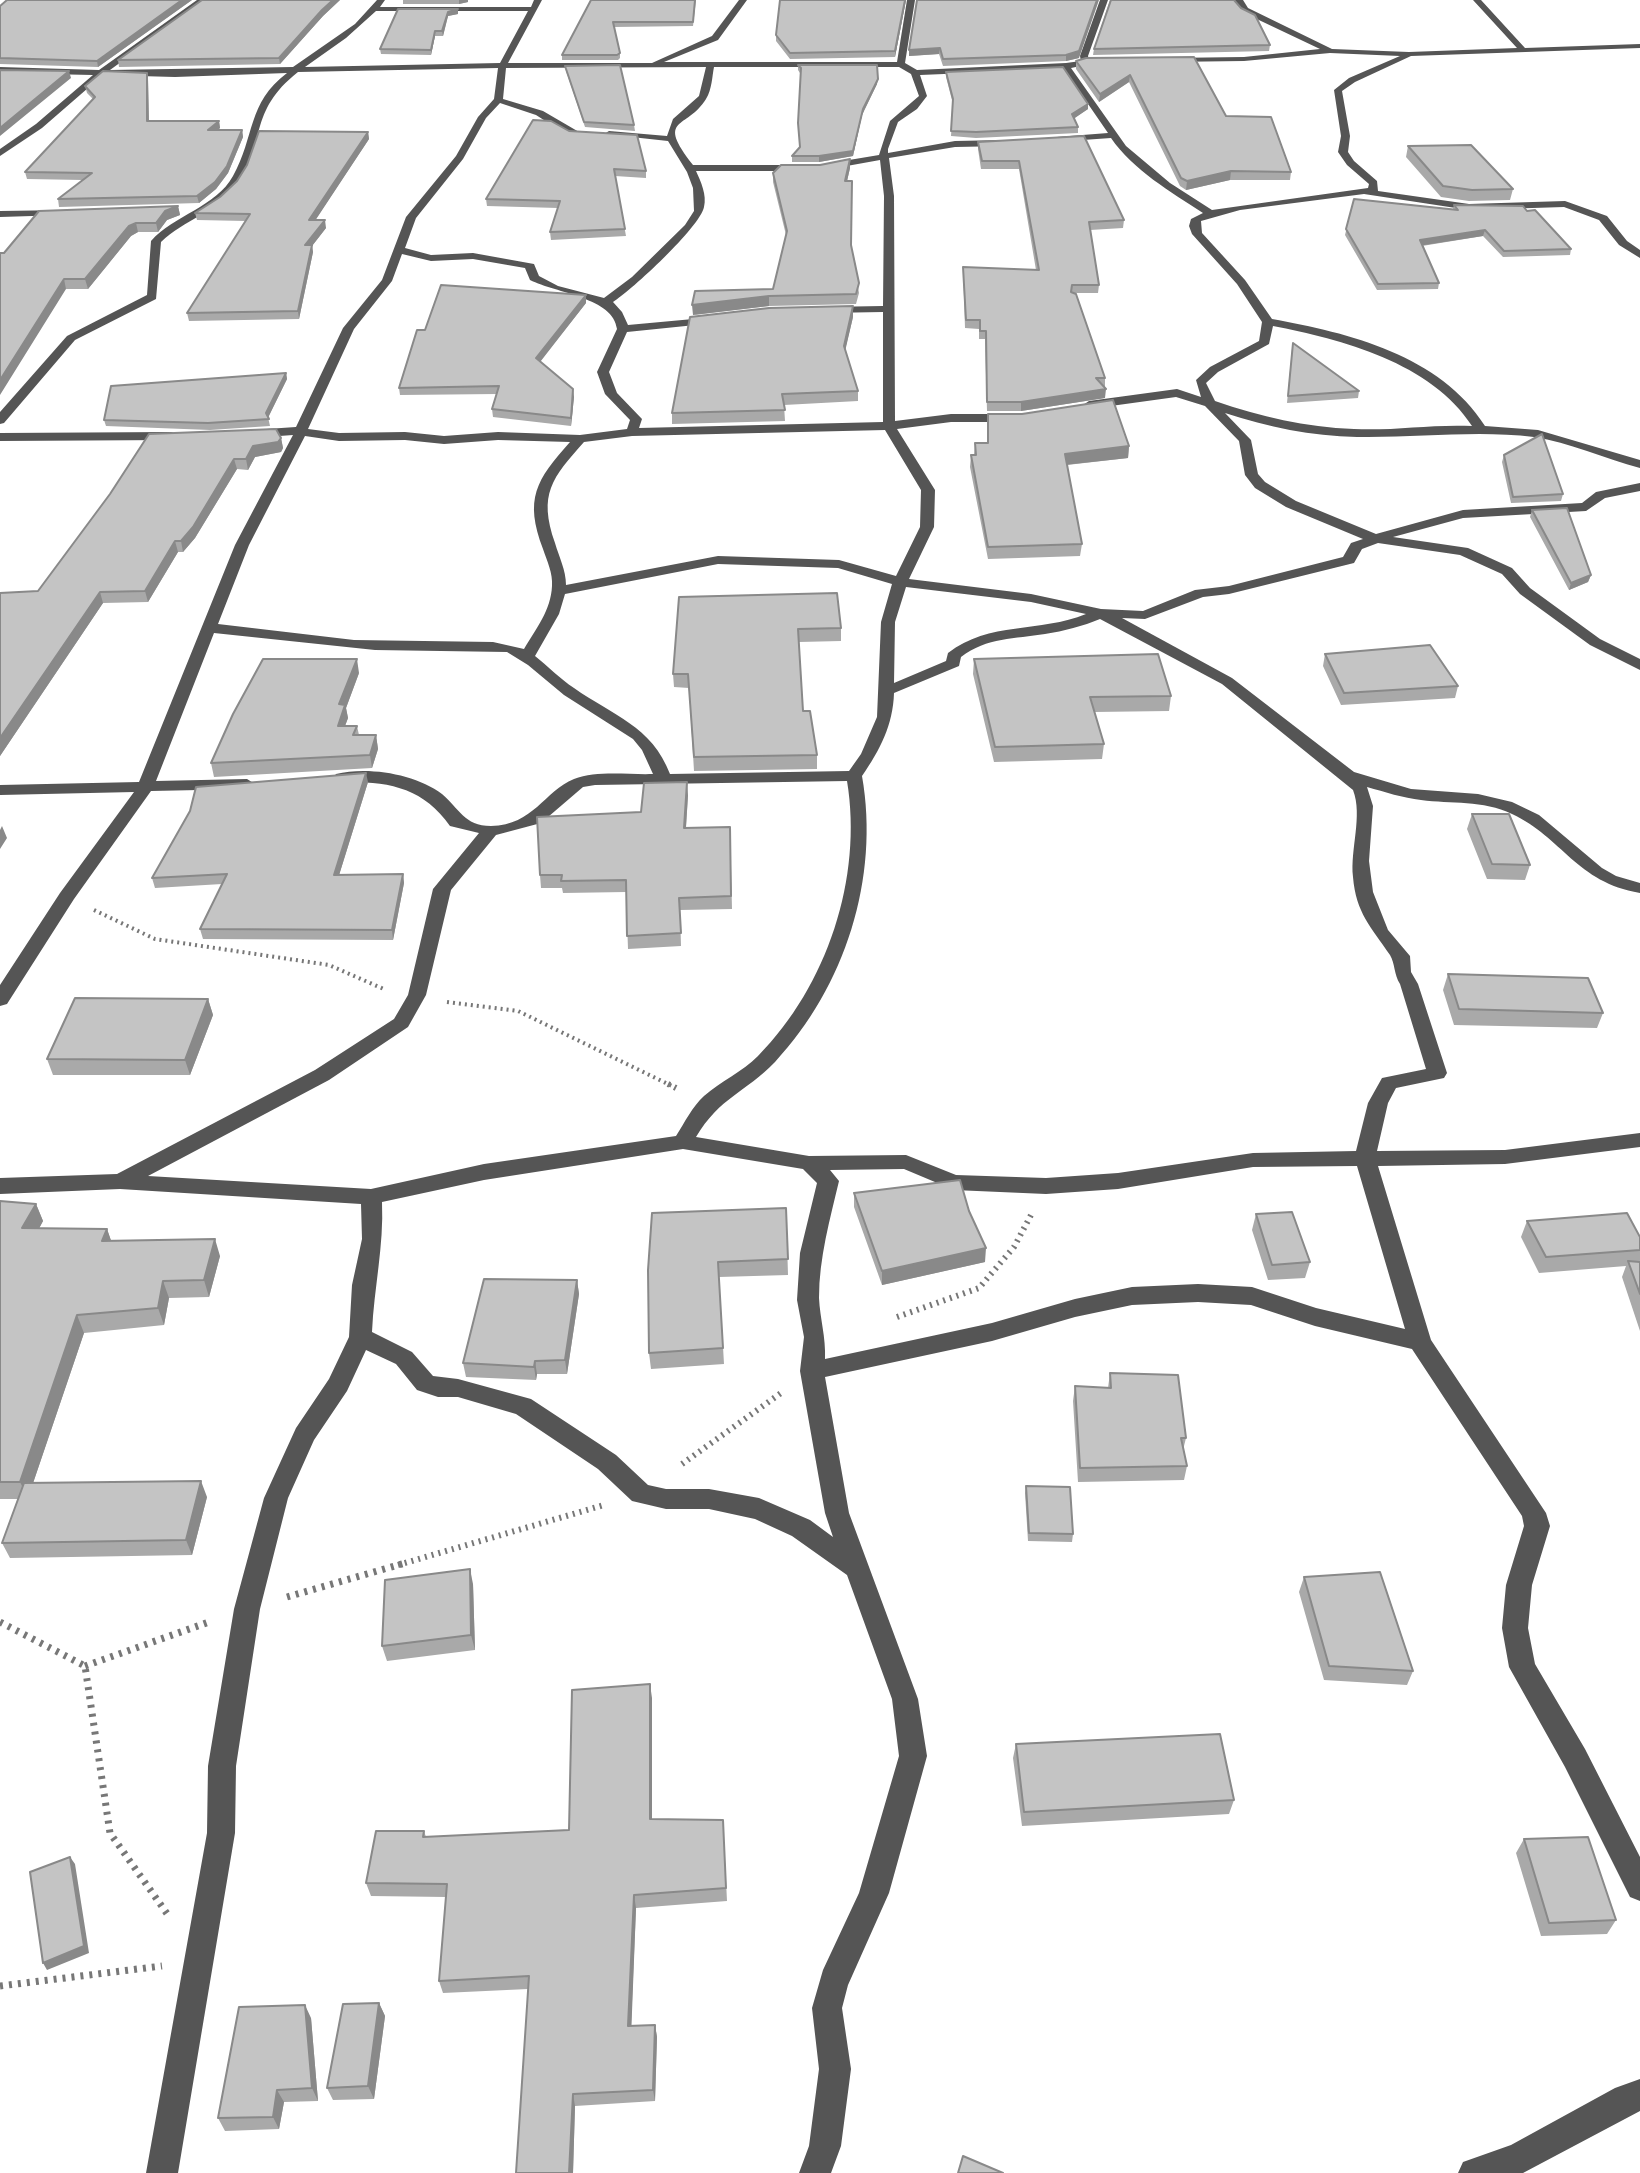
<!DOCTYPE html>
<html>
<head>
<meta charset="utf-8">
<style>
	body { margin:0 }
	canvas { display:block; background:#fff }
</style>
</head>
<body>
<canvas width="1640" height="2173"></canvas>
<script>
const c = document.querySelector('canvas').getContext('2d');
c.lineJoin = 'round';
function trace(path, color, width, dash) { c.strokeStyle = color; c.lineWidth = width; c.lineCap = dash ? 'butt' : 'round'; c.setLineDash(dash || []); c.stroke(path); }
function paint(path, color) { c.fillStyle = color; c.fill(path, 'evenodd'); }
trace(new Path2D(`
	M94,910L155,939L329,965L386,990
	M447,1002L518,1011L672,1086`), '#777', 4, [2, 4]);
trace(new Path2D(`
	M668,1084L678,1089
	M897,1317L979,1288L1014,1247L1031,1215
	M682,1464L781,1393
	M398,1565L604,1505`), '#777', 6, [2, 5]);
trace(new Path2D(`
	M287,1597L405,1563
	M0,1622L85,1666L110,1833L168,1915
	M85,1666L209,1622
	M0,1986L162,1966`), '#777', 7, [3, 6]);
paint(new Path2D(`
	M197,0H206L110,70L293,67L355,24L377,0H385L380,7H531L534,0H542L508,63H652L712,36L739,0H747L718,40L664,62H897L907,0H915L905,63L917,70L1066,63L1081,61L1080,56L1100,0H1108L1088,56L1089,60L1105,61L1071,68L1126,146L1170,183L1212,210L1368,188L1369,184L1347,165L1338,152L1341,136L1334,90L1349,78L1400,56L1330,53L1244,61L1166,62L1169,58L1244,57L1320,49L1242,12L1235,5V0H1243L1248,8L1332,49L1409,52L1517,48L1473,0H1481L1525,48L1640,44V48L1411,56L1355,82L1342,91L1350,136L1348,152L1354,161L1377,181L1378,191L1469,204L1565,201L1607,216L1627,241L1640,250V258L1619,245L1599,220L1564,207L1469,210L1364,194L1240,210L1201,221L1202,233L1245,280L1272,319C1349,333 1440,355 1485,426L1538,430L1640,460V468C1605,459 1569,442 1534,437C1475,430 1417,438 1357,437C1311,436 1268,427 1225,413L1251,440L1258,474L1265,482L1296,501L1376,534L1463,510L1582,503L1596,492L1640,483V491L1605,498L1586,511L1463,518L1393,537L1468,548L1512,568L1530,588L1600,639L1640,659V670L1590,645L1520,594L1502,574L1460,555L1378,543L1362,549L1354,563L1229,594L1203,597L1145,619L1122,618L1232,678L1354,772L1411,789L1478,794L1512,802L1539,815L1602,868L1616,876L1640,883V893C1576,882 1563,838 1512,814C1483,800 1451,804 1421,800C1403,798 1385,792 1367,787L1373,806L1369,861L1373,892L1388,930L1410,956L1411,972L1418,984L1447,1073L1444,1078L1396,1088L1388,1103L1377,1151L1505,1150L1640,1133V1147L1505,1164L1378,1166L1431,1340L1546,1513L1550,1526L1532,1585L1528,1628L1535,1664L1585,1749L1640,1857V1901L1630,1897L1565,1767L1509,1667L1502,1628L1506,1585L1524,1526L1522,1516L1412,1349L1315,1326L1251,1305L1198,1302L1132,1305L1075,1317L992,1341L825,1377L849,1513L918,1699L927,1756L889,1893L848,1985L842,2008L851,2069L841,2146L831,2173H799L809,2146L819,2069L812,2008L823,1970L859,1893L899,1756L892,1699L847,1575L792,1536L755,1519L709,1509H666L632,1501L598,1469L516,1414L458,1397H438L417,1390L396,1364L366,1350L347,1391L314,1440L288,1498L260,1609L236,1766L235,1833L178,2173H146L207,1833L208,1766L234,1609L264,1498L296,1428L329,1379L349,1337L352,1285L362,1239L361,1204L120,1189L0,1194V1178L117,1174L315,1070L394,1019L408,995L433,889L479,833L450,826C423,787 387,781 342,782L336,780L334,777L336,774C368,766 416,774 442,794C459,808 464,826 491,826C534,825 544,791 574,779C597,770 629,775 653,774L642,750L633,739L564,695L528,665L507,652L375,650L214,633L156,781L247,779L255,784L247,789L151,791L74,899L7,1004L0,1006V985L60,893L134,792L0,795V785L139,782L235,545L293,435L252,438L246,434L252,430L296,427L343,328L382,280L406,217L456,156L478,117L494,99L498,68L298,72C247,112 267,143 236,186C218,211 184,220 161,242L156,299L75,340L4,423L0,424V412L67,336L147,295L151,241C174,215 216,207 233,176C255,137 247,103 287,73L175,77L103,75L42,128L0,156V149L36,124L93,75L0,73V67L99,70ZM376,11H528L500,63L305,67L346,38ZM706,67L699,96L673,119L667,136L609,131L604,134L668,141L687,172L693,188L694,211L685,225L632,277L604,298L558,286L539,276L534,264L473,253L431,255L405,248L416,218L463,159L486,118L500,103L536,115L561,131L574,135L579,132L543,111L503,99L506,68ZM714,67H899L911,74L919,96L890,121L879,155L819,165H693C655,116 687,130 706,99C712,89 712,77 714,67ZM1064,69L1108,133L1057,137L1054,142L1111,138C1133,170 1171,192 1203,213L1191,219L1189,226L1192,234L1237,284L1262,322L1259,341L1210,367L1196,380L1201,397L1177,389L1089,401L1083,405L1089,409L1176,397L1205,406L1239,441L1245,475L1255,488L1286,507L1363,539L1351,543L1343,557L1229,586L1195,590L1143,611L1101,609L1031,594L909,579L934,527L935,490L897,429L951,422H1014L1020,418L1014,414H951L895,421L894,196L889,158L955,147L1005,146L1010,143L1005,140L955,141L888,153V149L898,122L917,109L927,96L920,75ZM880,160L884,196L883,306L826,307L820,310L826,313L883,312V422L639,428L642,419L617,393L609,372L627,332L715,323L721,320L715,317L628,325L622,312L613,302C632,290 700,227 704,207C707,195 701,182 696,171H819ZM402,254L431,261L473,259L525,268L530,280C556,293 614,298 617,329L597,372L605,394L630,420L627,429L580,435L498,432L444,436L405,432L339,433L308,429L354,329L392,281ZM1273,326C1341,339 1432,363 1472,426C1432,424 1393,431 1354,429C1305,427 1261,417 1215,401L1206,383L1218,372L1269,344ZM885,430L921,490L920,527L896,576L839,560L718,556L566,585C566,570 559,557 555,543C538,494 552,478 584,442L632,436ZM305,436L339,441L405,440L444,444L498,440L570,442C536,480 524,499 543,549C547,561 553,573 552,586C551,610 536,629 524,649L493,642L354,640L218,624L249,545ZM718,564L838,568L892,584L881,622L877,717L861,754L849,771L670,774C652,726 612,715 574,688C560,679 548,666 535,656L559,614L565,594ZM906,587L1031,602L1086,614C1040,633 989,621 948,653L946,661L894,683L895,622ZM1100,619L1222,684L1353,790C1363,816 1350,849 1353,877C1356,913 1371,927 1390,955C1395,963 1394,975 1400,984L1426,1069L1382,1078L1368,1103L1356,1151L1253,1153L1118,1173L1046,1178L956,1175L906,1155L809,1156L696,1137C720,1097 745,1093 775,1062C845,987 880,878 862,776C880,750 893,725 894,693L959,666L961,657C987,637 1015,639 1045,634C1064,631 1083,626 1100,619ZM847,781C863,878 827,986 758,1056C742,1072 721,1081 704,1096C692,1107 685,1122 676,1136L484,1164L371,1189L148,1176L329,1080L408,1027L426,995L451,890L496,835L541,823L583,787L595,785ZM683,1149L803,1169L817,1183L800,1253L797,1300L804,1337L800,1371L825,1513L833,1537L810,1520L759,1498L709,1489H666L648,1485L616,1455L531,1399L458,1379L433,1376L412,1352L372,1332C374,1288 384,1246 382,1202L484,1180ZM1357,1166L1405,1329L1316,1308L1252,1287L1198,1284L1132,1287L1075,1299L992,1323L825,1359C826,1337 820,1319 819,1298C819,1258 830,1219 839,1181L830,1170L904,1169L954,1190L1046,1194L1118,1189L1253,1167Z
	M68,210V214L64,215L0,217V211Z
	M0,433L172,432L178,436L172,440L0,441Z
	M1640,2079V2111L1523,2173H1458L1463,2162L1511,2145L1615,2088Z`), '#555');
paint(new Path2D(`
	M192,0L98,67L0,64V6Z
	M202,0H340L323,16L280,64L119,67L118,60Z
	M403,0H468V2L459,4H403Z
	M591,0H704H696L693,26L614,27L620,53V58L618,60H562V55Z
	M906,0L895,57L790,59L776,41V35Z
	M917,0L1079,58L1066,61L943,66L939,54L909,56Z
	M1110,0H1234L1270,45L1269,51L1093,55L1094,49Z
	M398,9L458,14L448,16L443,36H435L431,55L381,54L380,49Z
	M1194,57L1226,116L1291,172L1290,180H1230L1186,190L1180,186L1129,82L1099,102L1076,69V61Z
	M798,65L877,84L862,115L853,156L819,162H792V156L800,148V73L798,70Z
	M565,66L634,125L635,131L585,127L566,71Z
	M946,72L1088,104V109L1074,118L1078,127V133L976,138L951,136L953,104L946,77Z
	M147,73L148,79L149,121H219L220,128L218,130H242L243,137L228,173L216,189L199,203L59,207L58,199L83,180L27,179L25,172L93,99L87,93L85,86Z
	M569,131L646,171V178L615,176L626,236L551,240L550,232L558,208L487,206L486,199Z
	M368,132L369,139L315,220L326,228L312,246L313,252L299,319L189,321L187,313L246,221L197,220L195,213Z
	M1084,136L1124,220L1123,228L1090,230L1099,285L1098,293H1074L1105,378V398L1021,411H987L985,339H979V329L965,328L963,267L1036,270L1019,169H981L978,149V142Z
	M1408,146L1513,189L1510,200L1469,201L1441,197L1406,157Z
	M850,168L847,181L851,245L859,293L856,304L769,306L693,315L773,289L786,235L773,182V173Z
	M1354,199L1453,209L1454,205L1527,211L1571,249L1570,255L1503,257L1483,236L1422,246L1439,283L1438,289L1377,290L1345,235Z
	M178,206L180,215L167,220L158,232H138L131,236L88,289H66L4,253Z
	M586,303L540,361L574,397L571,426L493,417L492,409L497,394L400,395L399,388L425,330Z
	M853,317L845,350L858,391V401L784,405L785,421L672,424V413Z
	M1292,349L1359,391L1358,398L1287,403Z
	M286,373L287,379L268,417L270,426L210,430L106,426L104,420Z
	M988,414L1129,446L1128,458L1067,465L1082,544L1080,556L988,559L970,467L971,455H974L975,443H987Z
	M281,438L283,448L281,452L255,457L248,470L237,469L195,538L183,552H178L148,602L103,603L0,756V593L38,591L110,494Z
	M1504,455L1563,494L1561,501L1511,503L1502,462Z
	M1532,510L1591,575L1588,582L1569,590L1530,517Z
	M679,597L841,628V641L799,642L803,711L817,755V769L694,771L689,688L674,687L673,674Z
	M1325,654L1458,686L1455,698L1341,705L1323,666Z
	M974,659L1171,696L1169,711L1094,712L1104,744L1102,759L994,762L973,674Z
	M359,673L346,708L348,718L345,726H357L359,735H376L378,749L372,768L214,777L211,763Z
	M368,782L339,875L403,874L404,883L393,940L203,939L200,929L222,884L155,888L152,878Z
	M688,795L686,828L730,827L732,909L680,910L681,946L628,949L626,892L563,893L562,888H541L540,875L641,812Z
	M1472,814L1530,865L1525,880L1487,879L1467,829Z
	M1448,974L1603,1013L1597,1028L1454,1025L1443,990Z
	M208,999L213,1015L190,1075H53L47,1059Z
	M854,1193L969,1211L985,1262L882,1285L854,1207Z
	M0,1201L36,1204L43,1221L39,1228L107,1229L111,1241L220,1256L209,1297L169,1298L164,1325L84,1333L33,1483L207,1497L192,1555L10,1558L2,1543L18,1499H0Z
	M786,1208L788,1275L719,1277L724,1364L651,1369L649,1353L648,1270Z
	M1256,1214L1310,1262L1305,1278L1268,1280L1252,1230Z
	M1527,1221L1640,1237V1331L1622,1277L1626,1266L1539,1273L1521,1237Z
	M577,1280L579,1294L567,1374H537L536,1380L466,1377L463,1363Z
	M1110,1373L1186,1438L1183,1450L1187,1466L1184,1480L1078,1482L1073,1401L1075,1386L1108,1388Z
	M1026,1486L1073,1534L1072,1542L1028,1541L1025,1493Z
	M1304,1577L1413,1671L1407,1685L1324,1680L1299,1592Z
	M473,1584L475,1650L387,1661L382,1646Z
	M652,1698V1819L723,1820L727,1901L636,1908L631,2026L655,2025L657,2037L655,2101L575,2106L573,2173H516L528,1989L443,1993L439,1981L446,1897L371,1896L366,1883L424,1831L426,1837L569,1830Z
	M1016,1744L1234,1800L1229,1814L1022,1826L1013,1758Z
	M1524,1839L1616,1920L1607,1934L1541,1936L1516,1853Z
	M379,2003L385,2016L374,2099L333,2100L327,2088Z
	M311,2018L318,2101L284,2102L279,2129L225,2131L218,2118Z`), '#a9a9a9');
paint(new Path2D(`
	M182,0H192L98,67L97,61Z
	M333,0H340L323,16L280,64L279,58L322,10Z
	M459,0H468V2L459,4Z
	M905,0H906L895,57V51Z
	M1097,0H1099L1079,58L1066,61V55Z
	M458,9V14L448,16L443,36L442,31L448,12Z
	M435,31V36L431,55V50Z
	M940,48L939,54L909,56V50Z
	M69,71L71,78L0,136V128Z
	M147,73L148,79L149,128L147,121Z
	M1130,75L1129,82L1099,102L1100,94Z
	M878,79L877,84L862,115L853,156L819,162V156L863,109Z
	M1088,104V109L1072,120V114Z
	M219,121L220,128L209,137L208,130Z
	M242,130L243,137L228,173L216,189L199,203L197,196Z
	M368,132L369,139L311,227L309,220Z
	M850,159V168L845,190V181Z
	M1231,171L1230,180L1186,190L1187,181Z
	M178,206L180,215L167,220L158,232L156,223L165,211Z
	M325,220L326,228L312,246L313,252L299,319L298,311L305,245Z
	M136,223L138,232L131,236L88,289L85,279L129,226Z
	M1485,230L1483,236L1418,246L1420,240Z
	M64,279L66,289L0,395V380Z
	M586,295V303L537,366L536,358Z
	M769,296V306L693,315L692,305Z
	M853,306V317L844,356V346Z
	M286,373L287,379L267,420L266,413Z
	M573,389L574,397L571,426V418Z
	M1106,389L1105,398L1021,411V402Z
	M281,438L283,448L281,452L255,457L248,470L246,459L253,446Z
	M1129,446L1128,458L1064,465L1065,454Z
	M234,459L237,469L195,538L183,552L181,541Z
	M175,541L178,552L148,602L145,591Z
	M1591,575L1588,582L1569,590L1571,583Z
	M100,592L103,603L0,756V738Z
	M357,659L359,673L346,708L348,718L340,739L338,726L339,704Z
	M376,735L378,749L372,768L370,755Z
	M366,773L368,782L336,885L334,875Z
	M687,782L688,795L685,841L684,828Z
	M2,826L7,838L0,849V830Z
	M403,874L404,883L393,940L392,930Z
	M208,999L213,1015L190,1075L185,1060Z
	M36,1204L43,1221L30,1246L22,1228Z
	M107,1229L113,1246L102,1241Z
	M215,1239L220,1256L209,1297L204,1280Z
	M986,1248L985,1262L882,1285V1271Z
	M577,1280L579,1294L567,1374L565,1360Z
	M163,1281L169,1298L164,1325L158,1308Z
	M77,1315L84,1333L28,1498L20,1482Z
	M535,1361L537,1374L536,1380L534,1367Z
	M201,1481L207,1497L192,1555L186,1540Z
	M470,1569L473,1584L475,1650L471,1635Z
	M650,1684L652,1698V1833L650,1819Z
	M70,1857L75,1864L89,1953L47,1970L43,1963Z
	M634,1895L636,1908L631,2038L628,2026Z
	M379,2003L385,2016L374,2099L368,2086Z
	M305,2005L311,2018L318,2101L312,2088Z
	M655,2025L657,2037L655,2101L653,2090Z
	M277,2090L284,2102L279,2129L273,2117Z
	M573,2094L575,2106L573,2173H569Z`), '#898989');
const building = new Path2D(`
	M7,0H182L97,61L0,58V6Z
	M202,0H333L322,10L279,58L118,60Z
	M591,0H695L693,22H613L620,53L617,55H562Z
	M780,0H905L895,51L790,53L776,35Z
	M917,0H1097L1079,51L1066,55L943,59L940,48L909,50Z
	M1111,0H1234L1241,8L1255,15L1270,45L1094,49Z
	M398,9H458L448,12L442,31H435L431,50L380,49Z
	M1194,57L1226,116L1271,117L1291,172L1231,171L1187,181L1181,178L1130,75L1100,94L1076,61L1086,58Z
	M620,65L634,125L584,122L565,66Z
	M798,65H877L878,79L863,109L853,151L819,156H792L800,147L798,123L801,68Z
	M1063,67L1088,104L1072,114L1078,127L976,132L951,131L953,99L946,72Z
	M0,70L69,71L0,128Z
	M103,71L147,73V121H219L208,130H242L227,166L215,182L197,196L58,199L92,173L25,172L95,97L85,86Z
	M533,120L551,121L569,131L637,135L646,171L614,169L625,229L550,232L560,201L486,199Z
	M259,131L368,132L309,220H325L305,245H312L298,311L187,313L250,214L195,213L220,197L237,181L247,165Z
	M1084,136L1124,220L1089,222L1099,285H1072L1071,292L1076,294L1105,378H1096L1106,389L1021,402H987L986,331H980V320H966L963,267L1039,270L1019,161H982L978,142Z
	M1471,145L1513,189L1472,190L1443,186L1408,146Z
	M850,159L845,181H852L851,245L859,283L856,294L769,296L692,305L695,291L773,289L787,231L773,173L781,165H820Z
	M1354,199L1458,210L1454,205L1523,206L1527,211L1535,210L1571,249L1504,251L1485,230L1420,240L1439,283L1378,284L1346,229Z
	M178,206L165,211L156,223H136L129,226L85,279H64L0,380V253H4L39,211Z
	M441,285L586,295L536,358L573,389L571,418L492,409L499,386L399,388L417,330H425Z
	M853,306L844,346L858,391L782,394L785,410L672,413L690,317L769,308Z
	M1293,343L1359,391L1288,396Z
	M286,373L266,413L269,419L208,423L104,420L111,386Z
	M1113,400L1129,446L1065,454L1082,544L988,547L971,455H976L975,443H988V414H1022Z
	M276,429L281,438L278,442L253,446L246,459H234L193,527L181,541H175L145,591L100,592L0,738V593L38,591L110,494L149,434Z
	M1542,434L1563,494L1513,497L1504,455Z
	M1567,508L1591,575L1571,583L1532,510Z
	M837,593L841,628L798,629L803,711H810L817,755L694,757L688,674H673L679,597Z
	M1430,645L1458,686L1344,693L1325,654Z
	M1158,654L1171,696L1090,697L1104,744L995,747L974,659Z
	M263,659H357L339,704L345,705L338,726H357L353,735H376L370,755L211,763L233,714Z
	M366,773L334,875L403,874L392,930L200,929L227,874L152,878L190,811L196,787Z
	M687,782L684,828L730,827L731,896L679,898L681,933L627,936L626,880L561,881L562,875H540L537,817L641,812L644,783Z
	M1472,814H1509L1530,865L1492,864Z
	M1448,974L1588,978L1603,1013L1459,1009Z
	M75,998L208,999L185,1060L47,1059Z
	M960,1180L969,1211L986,1248L882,1271L854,1193Z
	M0,1201L36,1204L22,1228L107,1229L102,1241L215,1239L204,1280L163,1281L158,1308L77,1315L20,1482H0Z
	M786,1208L788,1259L718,1262L723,1348L649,1353L648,1270L652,1213Z
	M1292,1212L1310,1262L1272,1265L1256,1214Z
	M1627,1213L1640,1237V1250L1546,1257L1527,1221Z
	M1628,1261L1640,1262V1294Z
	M484,1279L577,1280L565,1360L535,1361L534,1367L463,1363Z
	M1110,1373L1178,1375L1186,1438H1181L1187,1466L1080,1468L1075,1386L1111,1388Z
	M201,1481L186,1540L2,1543L24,1483Z
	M1026,1486L1070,1487L1073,1534L1029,1533Z
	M470,1569L471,1635L382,1646L385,1580Z
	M1380,1572L1413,1671L1329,1666L1304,1577Z
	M650,1684V1819L723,1820L726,1888L634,1895L628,2026L655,2025L653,2090L573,2094L569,2173H516L529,1976L439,1981L447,1884L366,1883L376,1831H424L423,1837L569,1830L572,1690Z
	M1220,1734L1234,1800L1024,1812L1016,1744Z
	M1588,1837L1616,1920L1549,1923L1524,1839Z
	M70,1857L84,1946L43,1963L30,1872Z
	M379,2003L368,2086L327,2088L343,2004Z
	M305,2005L312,2088L277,2090L273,2117L218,2118L239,2007Z
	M963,2156L1003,2173H958Z`);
paint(building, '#c4c4c4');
trace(building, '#898989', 2);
</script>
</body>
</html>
